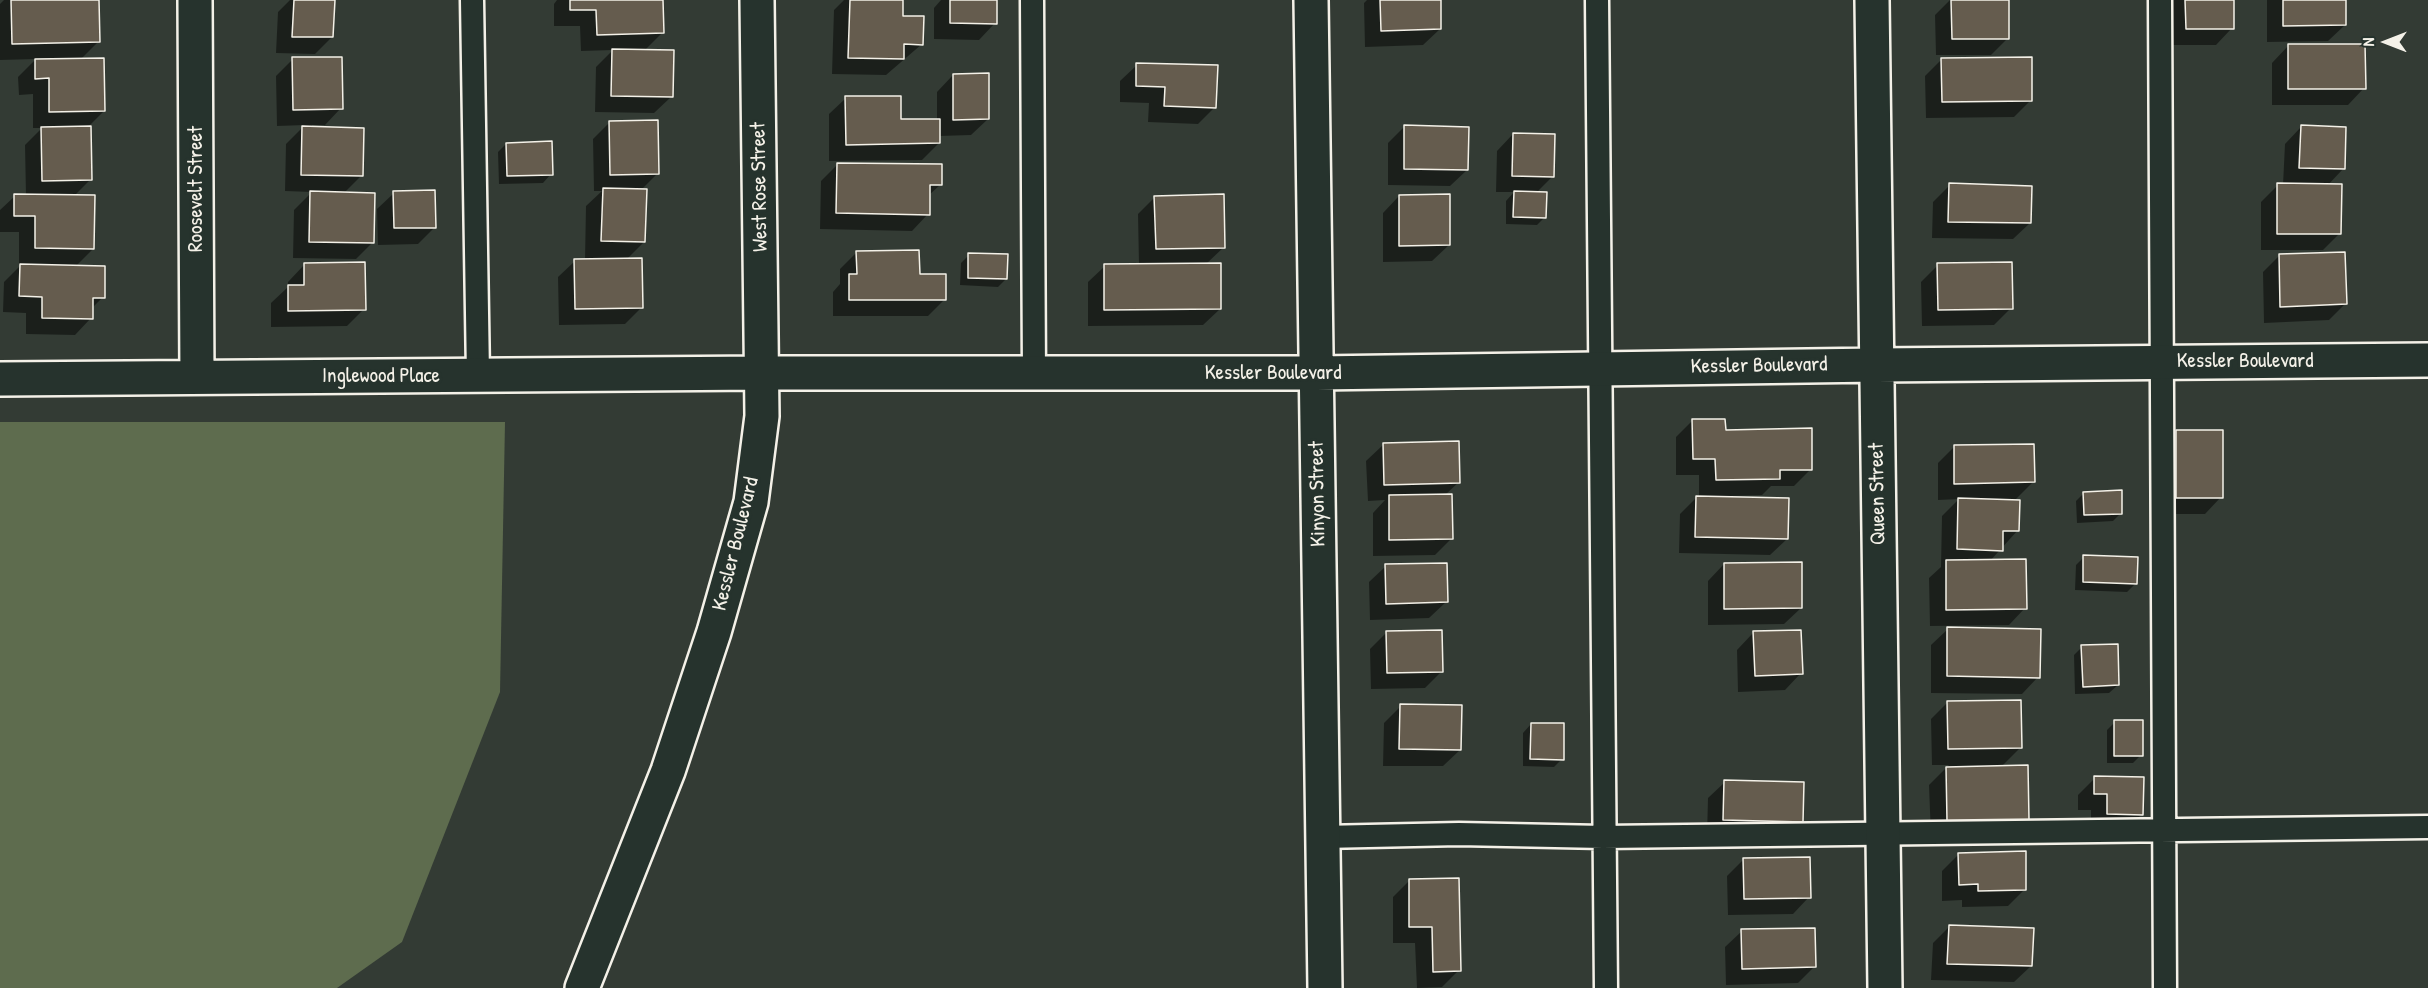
<!DOCTYPE html>
<html>
<head>
<meta charset="utf-8">
<style>
	body { margin:0 }
	#map { position:relative; width:2428px; height:988px; overflow:hidden; background:#333b34; font-family:"Patrick Hand",sans-serif }
	canvas { display:block }
	.north { position:absolute; left:2356px; top:12px; width:60px; height:60px; -webkit-text-stroke:4px #26332d; paint-order:stroke; rotate:270deg; font-size:16px; font-weight:700; line-height:24px; text-align:center; color:#f4f1e8 }
	.north::after { content:''; display:block; margin:auto; width:21px; height:27px; background:#f4f1e8; clip-path:polygon(50% 0,100% 100%,50% 72%,0 100%) }
</style>
</head>
<body>
<div id="map">
<canvas width="2428" height="988"></canvas>
<div class="north">N</div>
</div>
<script>
const c = document.querySelector('canvas').getContext('2d');
c.lineJoin = 'round';
function paint(path, color) { c.fillStyle = color; c.fill(path, 'evenodd'); }
function trace(path, color, width, dash) { c.strokeStyle = color; c.lineWidth = width; c.lineCap = dash ? 'butt' : 'round'; c.setLineDash(dash || []); c.stroke(path); }
function write(font, color, halo, rows, align = 'center') {
  c.font = font + ' "Patrick Hand",sans-serif'; c.lineWidth = 6; c.setLineDash([]); c.textBaseline = 'middle'; c.strokeStyle = halo; c.fillStyle = color; for (const [text, x, y, turn = 0] of rows) {
    c.save(); c.translate(x, y); c.rotate((+turn || 0) * Math.PI / 180); c.textAlign = isNaN(turn) ? turn : align; if (halo) c.strokeText(text, 0, 0); c.fillText(text, 0, 0); c.restore();
  }
}
paint(new Path2D(`
	M0,422H505L500,692L402,942L337,988H0Z`), '#5e6c4e');
paint(new Path2D(`
	M4,0H97L98,42L80,60L104,111L87,128L90,180L73,197L93,249L75,267L103,297L91,309V318L75,335L26,334V313L3,312L4,282L21,265H19V232H0V210L15,196H26L25,145L42,128H33V94L19,95L18,77L36,59L0,60V4Z
	M290,0H333L332,37L315,54L276,53L278,12Z
	M557,0H662V33L644,51L671,97L654,113L595,112L596,67L613,50L581,51L580,26H554V4Z
	M844,0H902L901,17L922,44L886,75L832,74L834,10Z
	M941,0H995V23L979,40L934,39V8Z
	M1367,0H1439L1440,29L1423,45L1365,47L1364,3Z
	M1950,0H2007V39L1991,55H1936L1935,15Z
	M2169,0H2232V28L2216,45H2169Z
	M2267,0H2344L2345,25L2328,41L2267,42Z
	M2288,46L2364,88L2348,105H2272V63Z
	M293,59L341,108L325,125H312V128L361,176L343,194L372,243L356,259L293,258L294,210L312,192L285,191L286,144L305,125L277,126L276,76Z
	M1942,59L2031,100L2014,117L1926,118L1925,76Z
	M1137,65L1215,107L1198,124L1148,122L1149,103L1120,102V81Z
	M953,75L988,119L971,135L939,136V143L922,160L829,161V114L846,98L900,121L937,120V92Z
	M609,123L657,174L640,191L644,242L626,260L642,307L625,324L559,325L558,277L575,261L585,260L586,206L602,191H594L593,139Z
	M1405,126L1467,170L1450,186L1388,185V143Z
	M2301,127L2343,169L2327,186L2340,233L2323,250H2261V202L2278,185H2283L2285,144Z
	M1513,134L1553,176L1536,193L1545,217L1537,225L1506,224V201L1514,192H1496L1497,151Z
	M506,144L551,174L543,183L499,184L498,152Z
	M838,164L940,185L928,196V214L912,231L820,229L821,181Z
	M1950,185L2030,223L2013,239L1932,238L1933,202Z
	M394,193L435,227L418,244L378,245L377,209Z
	M1399,196L1449,245L1432,261L1383,262V213Z
	M1155,197L1224,247L1205,265L1220,309L1203,325L1088,326V282L1105,266L1139,265L1138,214Z
	M857,252L945,299L928,316H833V292L840,284V269Z
	M969,255L1006,279L998,287L960,285L961,263Z
	M2280,255L2345,304L2329,320L2264,323L2263,272Z
	M304,265L364,309L347,326L271,327V303L288,287V282Z
	M1938,265L2011,308L1994,325L1922,326L1921,282Z
	M1693,420L1725,431L1811,469L1794,486H1771L1762,495L1729,496V498L1787,539L1770,555L1679,553L1680,514L1697,497H1699V475H1676V437Z
	M2177,431L2221,497L2205,514H2160V448Z
	M1383,445L1459,482L1445,495L1452,538L1435,555L1373,556V513L1385,500L1368,501L1366,461Z
	M1954,447L2033,482L2014,501L2018,530L1990,561L2025,608L2009,625L1930,626L1929,578L1941,567L1942,516L1959,499L1938,500V463Z
	M2084,493L2121,513L2113,521L2077,523L2076,501Z
	M2084,557L2136,583L2127,592L2075,590L2076,565Z
	M1724,564L1801,608L1784,624L1708,625V581Z
	M1386,566L1446,602L1429,618L1370,620L1369,582Z
	M1948,629L2038,677L2022,694L1931,693V645Z
	M1387,632L1441,672L1425,688L1371,689L1370,649Z
	M1753,633L1801,673L1785,690L1738,692L1737,650Z
	M2082,647L2118,685L2109,693L2075,694L2074,655Z
	M1948,702L2020,748L2001,767L2027,819L2010,836L1931,837L1929,785L1949,765H1932L1931,719Z
	M1401,706L1460,750L1443,766H1383L1384,723Z
	M2115,722L2141,755L2133,763H2107V730Z
	M1531,724L1562,759L1554,767L1523,766V733Z
	M2095,778L2142,814L2125,831H2091V810H2078V795Z
	M1725,782L1801,821L1785,838L1707,836L1708,798Z
	M1959,854L2025,889L2008,906L1962,907V900L1942,901V871Z
	M1743,860L1809,897L1793,914L1728,915L1727,876Z
	M1409,881L1459,970L1442,987L1417,988L1415,943H1393V897Z
	M1949,927L2031,966L2014,982L1931,980L1933,943Z
	M1742,931L1814,967L1798,983L1726,985L1725,947Z`), '#0007');
const building = new Path2D(`
	M11,0H99L100,42L12,44Z
	M294,0H335L333,37H292Z
	M570,0H663L664,33L597,35L596,10H570Z
	M850,0H903V16H924L923,45L904,44V59L848,58Z
	M950,0H997V24L950,23Z
	M1380,0H1441V29L1381,31Z
	M1951,0H2009V39H1952Z
	M2185,0H2234V29H2186Z
	M2283,0H2346V25L2283,26Z
	M2288,44H2365L2366,89H2288Z
	M612,49L674,50L673,97L611,96Z
	M292,57H342L343,109L293,110Z
	M2032,57V101L1942,102L1941,58Z
	M104,58L105,111L49,112V78L35,79V59Z
	M1136,63L1218,65L1216,108L1164,106L1165,87L1136,86Z
	M989,73V119L953,120V74Z
	M845,96H901V119H940V143L846,145Z
	M658,120L659,174L610,175L609,121Z
	M1404,125L1469,127L1468,170L1404,169Z
	M2301,125L2346,127L2345,169L2299,168Z
	M91,126L92,180L42,181L41,127Z
	M302,126L364,128L363,176L301,175Z
	M1513,133L1555,134L1554,177L1512,176Z
	M552,141L553,175L507,176L506,143Z
	M837,163L942,164V185H930V215L836,213Z
	M1949,183L2032,186L2031,223L1948,222Z
	M2277,183L2342,184L2341,234H2277Z
	M603,188L647,189L645,242L601,241Z
	M435,190L436,228H394L393,191Z
	M310,191L375,193L374,243L309,242Z
	M1514,191L1547,192L1546,218L1513,217Z
	M14,194L95,195L94,249L35,248V216H14Z
	M1224,194L1225,248L1156,249L1154,196Z
	M1450,194V245L1399,246V195Z
	M919,250L920,274H946V300H849V274H857L856,251Z
	M2345,252L2347,304L2280,307L2279,254Z
	M968,253L1008,254L1007,279L968,278Z
	M642,258L643,308L575,309L574,259Z
	M365,262L366,310L288,311V285H304V263Z
	M2012,262L2013,309L1938,310L1937,263Z
	M1221,263V309L1104,310V264Z
	M20,264L105,266V298H93V319L42,318V297L19,296Z
	M1692,419H1725L1726,430L1812,428V470H1780V479L1716,480L1715,459H1693Z
	M2176,430H2223V498H2176Z
	M1459,441L1460,483L1384,485L1383,443Z
	M2034,444L2035,482L1954,484V445Z
	M2122,490V514L2084,515L2083,492Z
	M1452,494L1453,539L1389,540V495Z
	M1696,496L1789,498L1788,539L1695,537Z
	M1958,498L2020,500L2019,531H2003V551L1957,549Z
	M2083,555L2138,557L2137,584L2083,582Z
	M2026,559L2027,609L1946,610V560Z
	M1802,562V608L1724,609V563Z
	M1447,563L1448,602L1386,604L1385,564Z
	M1947,627L2041,629L2040,678L1947,676Z
	M1442,630L1443,672L1387,673L1386,631Z
	M1801,630L1803,674L1755,676L1753,631Z
	M2118,644L2119,685L2083,687L2081,645Z
	M2021,700L2022,748L1948,749L1947,701Z
	M1400,704L1462,705L1461,750L1399,749Z
	M2114,720H2143V756H2114Z
	M1531,723H1564V760L1530,759Z
	M2028,765L2029,820L1947,821L1946,767Z
	M2094,776L2144,777L2143,815L2107,814V794H2094Z
	M1724,780L1804,782L1803,822L1723,820Z
	M2026,851V890L1978,891V884L1959,885L1958,853Z
	M1810,857L1811,898L1744,899L1743,858Z
	M1459,878L1461,971L1433,972L1432,927H1409V879Z
	M1949,925L2034,928L2032,966L1947,964Z
	M1815,928L1816,967L1742,969L1741,929Z`);
paint(building, '#655c4e');
trace(building, '#f4f1e8', 1.5);
const lane = new Path2D(`
	M472,0L478,375
	M1032,0L1034,374
	M1597,0L1606,988
	M2160,0L2165,988
	M1323,837L1459,834L1603,837L2428,827`);
const street = new Path2D(`
	M195,0L197,377
	M1311,0L1325,988
	M1872,0L1885,988
	M0,379L762,373H1317L1877,365L2428,360
	M582,988L668,771L714,632L751,502L762,416L757,0`);
trace(lane, '#f4f1e8', 27);
trace(street, '#f4f1e8', 38);
trace(lane, '#26332d', 22);
trace(street, '#26332d', 33);
write('21px', '#f4f1e8', '#26332d', [
	["West Rose Street",760,187,-91],
	["Roosevelt Street",196,189,-90],
	["Kessler Boulevard",2245,361],
	["Kessler Boulevard",1759,366,-1],
	["Kessler Boulevard",1273,373],
	["Inglewood Place",381,376],
	["Kinyon Street",1318,494,-91],
	["Queen Street",1878,494,-91],
	["Kessler Boulevard",736,544,-76]
]);
</script>
</body>
</html>
